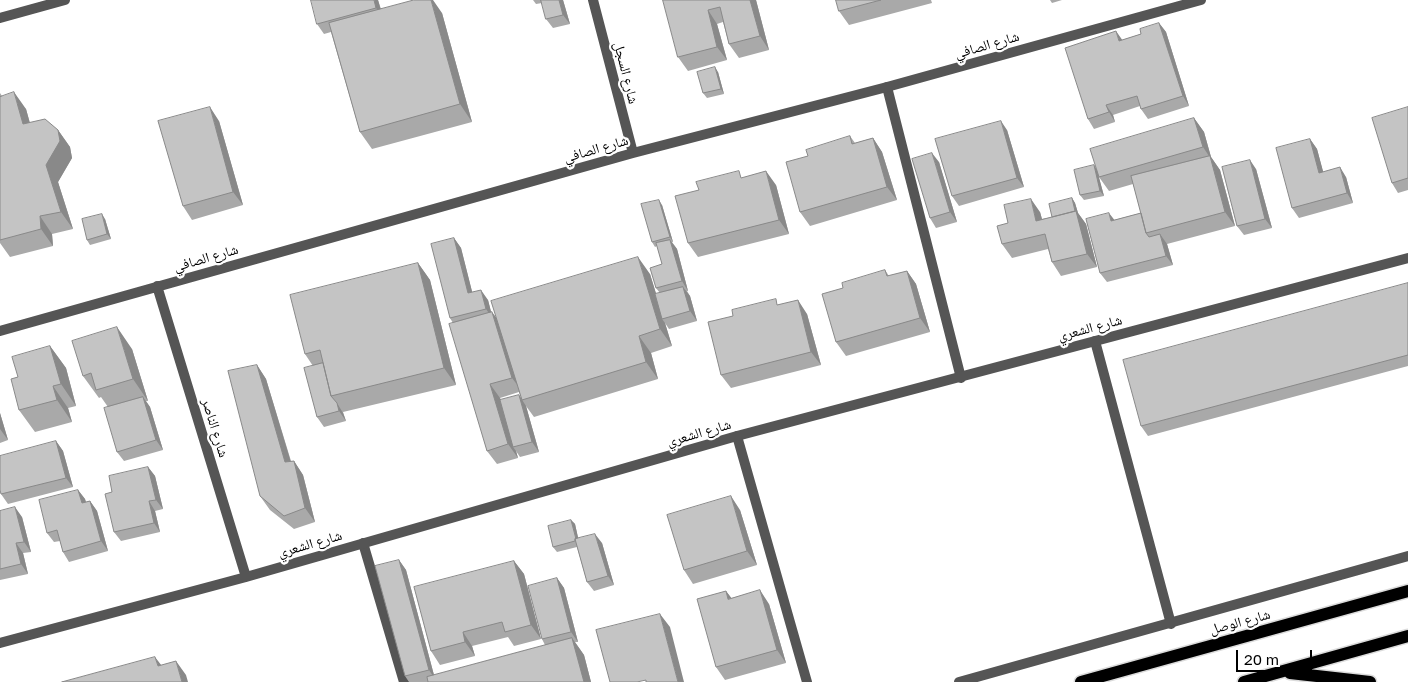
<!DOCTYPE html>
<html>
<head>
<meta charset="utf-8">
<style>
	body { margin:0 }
	#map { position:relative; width:1408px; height:682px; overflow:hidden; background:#fff; font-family:"Golos Text",sans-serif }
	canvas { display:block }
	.scale { position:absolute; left:1236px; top:650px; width:76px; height:22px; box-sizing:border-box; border:2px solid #000; border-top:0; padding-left:6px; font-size:15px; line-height:18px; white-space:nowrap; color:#000; -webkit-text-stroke:4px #fff; paint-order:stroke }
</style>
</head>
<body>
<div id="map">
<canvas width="1408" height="682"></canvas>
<div class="scale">20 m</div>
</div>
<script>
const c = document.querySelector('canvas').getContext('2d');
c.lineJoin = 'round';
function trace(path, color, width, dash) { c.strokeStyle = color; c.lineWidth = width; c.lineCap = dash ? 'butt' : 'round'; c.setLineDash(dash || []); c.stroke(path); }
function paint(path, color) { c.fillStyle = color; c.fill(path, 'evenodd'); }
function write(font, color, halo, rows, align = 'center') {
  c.font = font + ' "Golos Text","Noto Naskh Arabic",sans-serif'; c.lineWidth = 4.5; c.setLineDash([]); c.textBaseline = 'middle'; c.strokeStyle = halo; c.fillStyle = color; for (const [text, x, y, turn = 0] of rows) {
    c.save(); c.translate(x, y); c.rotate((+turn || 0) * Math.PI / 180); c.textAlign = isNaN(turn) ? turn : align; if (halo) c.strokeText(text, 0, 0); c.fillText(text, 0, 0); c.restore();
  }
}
const primary = new Path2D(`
	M1290,673L1370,682
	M1081,682L1408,591
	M1244,682L1408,636`);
trace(primary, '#dbdbdb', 15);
trace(new Path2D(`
	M887,87L961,378
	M1095,341L1171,624
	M737,436L807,682
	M363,543L404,682`), '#555', 10);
trace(new Path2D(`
	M593,0L633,153
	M0,18L65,0
	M157,286L246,577
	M0,331L633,153L887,87L1201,0
	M0,643L246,577L737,436L1408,258
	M959,682L1408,556`), '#555', 10);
trace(primary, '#000', 12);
paint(new Path2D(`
	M378,0L381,9L442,13L472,122L372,149L360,132L331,32L324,34L317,24Z
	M533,0H563L570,24L553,28L546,19L542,3L536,4Z
	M663,0H756L769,50L739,58L729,44L723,22L717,24L727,60L688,71L678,57Z
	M836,0H931L932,3L849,25L839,11Z
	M1050,0H1062L1052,3Z
	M1159,23L1166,32L1189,106L1148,119L1141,109L1140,106L1113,115L1115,122L1094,129L1088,119L1122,40L1141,34Z
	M718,72L724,94L707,98L703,93Z
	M0,93L2,96L26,109L30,123L58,130L70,147L72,158L58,182L73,229L52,234L53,246L10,257L0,243Z
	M1408,107V190L1398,193L1392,183Z
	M1194,118L1204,132L1211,157L1220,170L1235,226L1167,244L1173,265L1107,282L1100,273L1114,220L1141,213L1133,184L1109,191L1099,177L1097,171L1104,196L1084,200L1080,195L1094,165L1097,170Z
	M219,121L243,205L192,220L183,206Z
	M1007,130L1024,187L959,206L952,196Z
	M850,136L855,143L873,138L882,152L897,200L810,226L800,212L808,156Z
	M1310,139L1317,149L1323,172L1346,177L1353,203L1299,218L1292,208Z
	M939,162L957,222L936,228L930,218Z
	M1256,169L1272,228L1244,235L1237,226Z
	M743,178L776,185L789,234L698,257L688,243Z
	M1072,198L1075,203L1078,213L1086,224L1097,267L1061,276L1052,262L1048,249L1012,258L1002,244L1040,212L1042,219L1052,217Z
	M662,205L673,242H672L677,249L688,291H687L690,296L697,321L669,329L665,323L672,346L651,353L658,379L534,417L526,406L539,452L520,457L516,451L518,458L497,464L487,451L453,323L450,318L454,238L461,248L472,292L488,300L491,312L496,318L650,274L656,294L660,293L656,288L662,264L657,246L655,247L652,242ZM519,392L521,398L519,395L501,400L500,398Z
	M105,219L111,239L90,245L87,240Z
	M418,263L430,280L456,385L343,412L346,421L324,427L317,417L313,366L305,354Z
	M885,270L889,276L907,271L916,284L930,332L846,356L836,342L843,288Z
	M1408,283V366L1148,436L1141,426Z
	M780,304L807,314L821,365L731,388L721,375Z
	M50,346L66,368L76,406L68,408L72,422L35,432L19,410L18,377Z
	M132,349L148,401H146L150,407L163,450L124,461L117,452L108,407L101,397L99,398L83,376Z
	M257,365L266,379L291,461H294L303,475L315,522L294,529L270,510L260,496Z
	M0,413L8,440L0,443Z
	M56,441L63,451L73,487L8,504L1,494Z
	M148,467L155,476L163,509L155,511L160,532L121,541L114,532L112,492Z
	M78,490L85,499L86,502L90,501L97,511L108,551L69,562L63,552L60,541L54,542L47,533Z
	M740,510L757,565L693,584L684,570Z
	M0,511L22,517L31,552L23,553L28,574L0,580Z
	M571,520L575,524L578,538L602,543L614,585L594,591L587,582L577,547L557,552L553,547Z
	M399,560L406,570L434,675L545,645L542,639L557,578L564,588L578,642H575L584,655L591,682H409L405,676Z
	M514,561L524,574L541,639L514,646L508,637L472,646L475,656L440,665L431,651Z
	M726,591L731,598L769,604L786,663L725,680L716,667Z`), '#a9a9a9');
paint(new Path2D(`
	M374,0H378L383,18L376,8Z
	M431,0H433L442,13L472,122L460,104Z
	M559,0H563L570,24L563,15Z
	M750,0H756L769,50L760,36Z
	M708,10L717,24L727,60L717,47Z
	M1159,23L1166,32L1189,106L1183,96Z
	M1116,31L1123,41H1119Z
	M715,67L718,72L724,94L721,89Z
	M14,92L26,109L35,142L23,124Z
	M1106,105L1113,115L1115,122L1109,112Z
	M210,107L219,121L243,205L233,192Z
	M1194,118L1204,132L1211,157L1220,170L1235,226L1225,212L1211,159L1203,147Z
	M1001,121L1007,130L1024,187L1017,178Z
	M58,130L70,147L72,158L58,182L73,229L61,212L46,165Z
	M873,138L882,152L897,200L887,187Z
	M1310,139L1317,149L1326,182L1319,173Z
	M932,153L939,162L957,222L950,212Z
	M1250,160L1256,169L1272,228L1265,219Z
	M1094,165L1097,170L1104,196L1100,191Z
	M1340,167L1346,177L1353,203L1347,193Z
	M766,171L776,185L789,234L779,220Z
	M1072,198L1075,203L1078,213L1086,224L1097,267L1087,254Z
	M1031,199L1040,212L1046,234L1036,221Z
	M659,200L662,205L673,242L670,237Z
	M1109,213L1116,222L1111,221Z
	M102,214L105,219L111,239L107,234Z
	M40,216L52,234L53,246L41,229Z
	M1160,234L1167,244L1173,265L1166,256Z
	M454,238L461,248L475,303L468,293Z
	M670,240L677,249L688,291L682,281Z
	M638,257L650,274L664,319H662L665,323L672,346L660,329Z
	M418,263L430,280L456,385L444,368Z
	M907,271L916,284L930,332L920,318Z
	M683,287L690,296L697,321L690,311Z
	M481,290L488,300L493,319L486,309Z
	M798,300L807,314L821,365L811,352Z
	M492,312L502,325L522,391L512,378Z
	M117,327L132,349L148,401L133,379Z
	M639,336L651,353L658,379L646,362Z
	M50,346L66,368L76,406L61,384Z
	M257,365L266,379L295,476L285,462Z
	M490,384L500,398L515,447H513L516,451L518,458L508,444Z
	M53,386L68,408L72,422L57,400Z
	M519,395L526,406L539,452L532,442Z
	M143,397L150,407L163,450L156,440Z
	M337,403L343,413L346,421L339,411Z
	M0,413L8,440L0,429Z
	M56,441L63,451L73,487L66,478Z
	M294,461L303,475L315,522L305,508Z
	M148,467L155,476L163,509L156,500Z
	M78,490L85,499L89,513L82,503Z
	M731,496L740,510L757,565L747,551Z
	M90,501L97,511L108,551L101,541Z
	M149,501L155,511L160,532L154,523Z
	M15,507L22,517L31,552L24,542Z
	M571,520L575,524L580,546L577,541Z
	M595,534L602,543L614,585L608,576Z
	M16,543L23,553L28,574L21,564Z
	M399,560L406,570L435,679L429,670Z
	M514,561L524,574L541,639L531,625Z
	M557,578L564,588L578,642L571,632Z
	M760,590L769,604L786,663L777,650Z
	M726,591L736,604L728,599Z
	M660,614L670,627L684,682H678Z
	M463,632L472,646L475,656L465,642Z
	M572,638L584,655L591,682H584Z
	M155,657L165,670L158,666Z
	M176,661L186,675L188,682H182Z`), '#898989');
const building = new Path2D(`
	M311,0H374L376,8L317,24Z
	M414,0H431L460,104L360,132L329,23Z
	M541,0H559L563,15L546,19Z
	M663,0H750L760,36L729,44L720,7L708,10L717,47L678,57Z
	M836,0H881L839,11Z
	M1159,23L1183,96L1141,109L1137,96L1106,105L1109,112L1088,119L1065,48L1116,31L1119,41L1141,34L1140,29Z
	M715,67L721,89L703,93L697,72Z
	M14,92L23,124L45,119L58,130L60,141L46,165L61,212L40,216L41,229L0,240V97Z
	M210,107L233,192L183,206L158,121Z
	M1408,107V178L1392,183L1372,118Z
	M1194,118L1203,147L1099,177L1090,149Z
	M1001,121L1017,178L952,196L935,139Z
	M850,136L852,144L873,138L887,187L800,212L786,162L808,156L806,150Z
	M1310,139L1319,173L1340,167L1347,193L1292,208L1276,148Z
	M932,153L950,212L930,218L912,159Z
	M1210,156L1225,212L1146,233L1131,176Z
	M1250,160L1265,219L1237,226L1222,167Z
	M1094,165L1100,191L1080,195L1074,170Z
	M739,171L741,178L766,171L779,220L688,243L675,196L699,190L696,182Z
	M1072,198L1075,211L1052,217L1049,204Z
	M1031,199L1036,221L1076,211L1087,254L1052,262L1045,234L1002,244L997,226L1008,223L1004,205Z
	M659,200L670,237L652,242L641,204Z
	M1109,213L1111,221L1141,213L1146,233L1149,237L1160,234L1166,256L1100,273L1086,219Z
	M102,214L107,234L87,240L82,219Z
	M454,238L468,293L481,290L486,309L450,318L431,244Z
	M670,240L682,281L656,288L650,268L662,264L656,243Z
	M638,257L660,329L639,336L646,362L522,400L491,301Z
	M418,263L444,368L331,396L320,350L305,354L290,295Z
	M885,270L887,276L907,271L920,318L836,342L822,294L843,288L842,283Z
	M1408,283V355L1141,426L1123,360Z
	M683,287L690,311L662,319L655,294Z
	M776,299L777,305L798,300L811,352L721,375L708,322L733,316L732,310Z
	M492,312L512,378L490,384L508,444L487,451L449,324Z
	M117,327L133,379L96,390L91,373L83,376L72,341Z
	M50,346L61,384L53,386L57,400L19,410L11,379L18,377L12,357Z
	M323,363L331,396L337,403L339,411L317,417L304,368Z
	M257,365L285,462L294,461L305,508L284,516L260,496L228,371Z
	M519,395L532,442L513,447L500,400Z
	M143,397L156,440L117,452L104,408Z
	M56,441L66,478L1,494L0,490V456Z
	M148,467L156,500L149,501L154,523L114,532L105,494L112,492L109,476Z
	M78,490L82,503L90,501L101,541L63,552L57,530L47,533L39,500Z
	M731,496L747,551L684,570L667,515Z
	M15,507L24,542L16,543L21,564L0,569V511Z
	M571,520L576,539H575V541L553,547L548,526Z
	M595,534L608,576L587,582L575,539Z
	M399,560L429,670L405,676L375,566Z
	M514,561L531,625L505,632L502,622L463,632L465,642L431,651L414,587Z
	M557,578L571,632L542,639L528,586Z
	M760,590L777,650L716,667L697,599L726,591L728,599Z
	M660,614L678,682H646V680L637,682H610L596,630Z
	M572,638L584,682H428L427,677Z
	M155,657L158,666L176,661L182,682H62Z`);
paint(building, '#c4c4c4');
trace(building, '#898989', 1);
write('14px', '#000', '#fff', [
	["شارع الصافي",987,45,-16],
	["شارع السجل",626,73,76],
	["شارع الصافي",596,149,-16],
	["شارع الصافي",206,258,-16],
	["شارع الشعري",1090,328,-15],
	["شارع الناصر",215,428,73],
	["شارع الشعري",699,433,-16],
	["شارع الشعري",310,544,-16],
	["شارع الوصل",1240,622,-15]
]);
</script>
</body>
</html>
